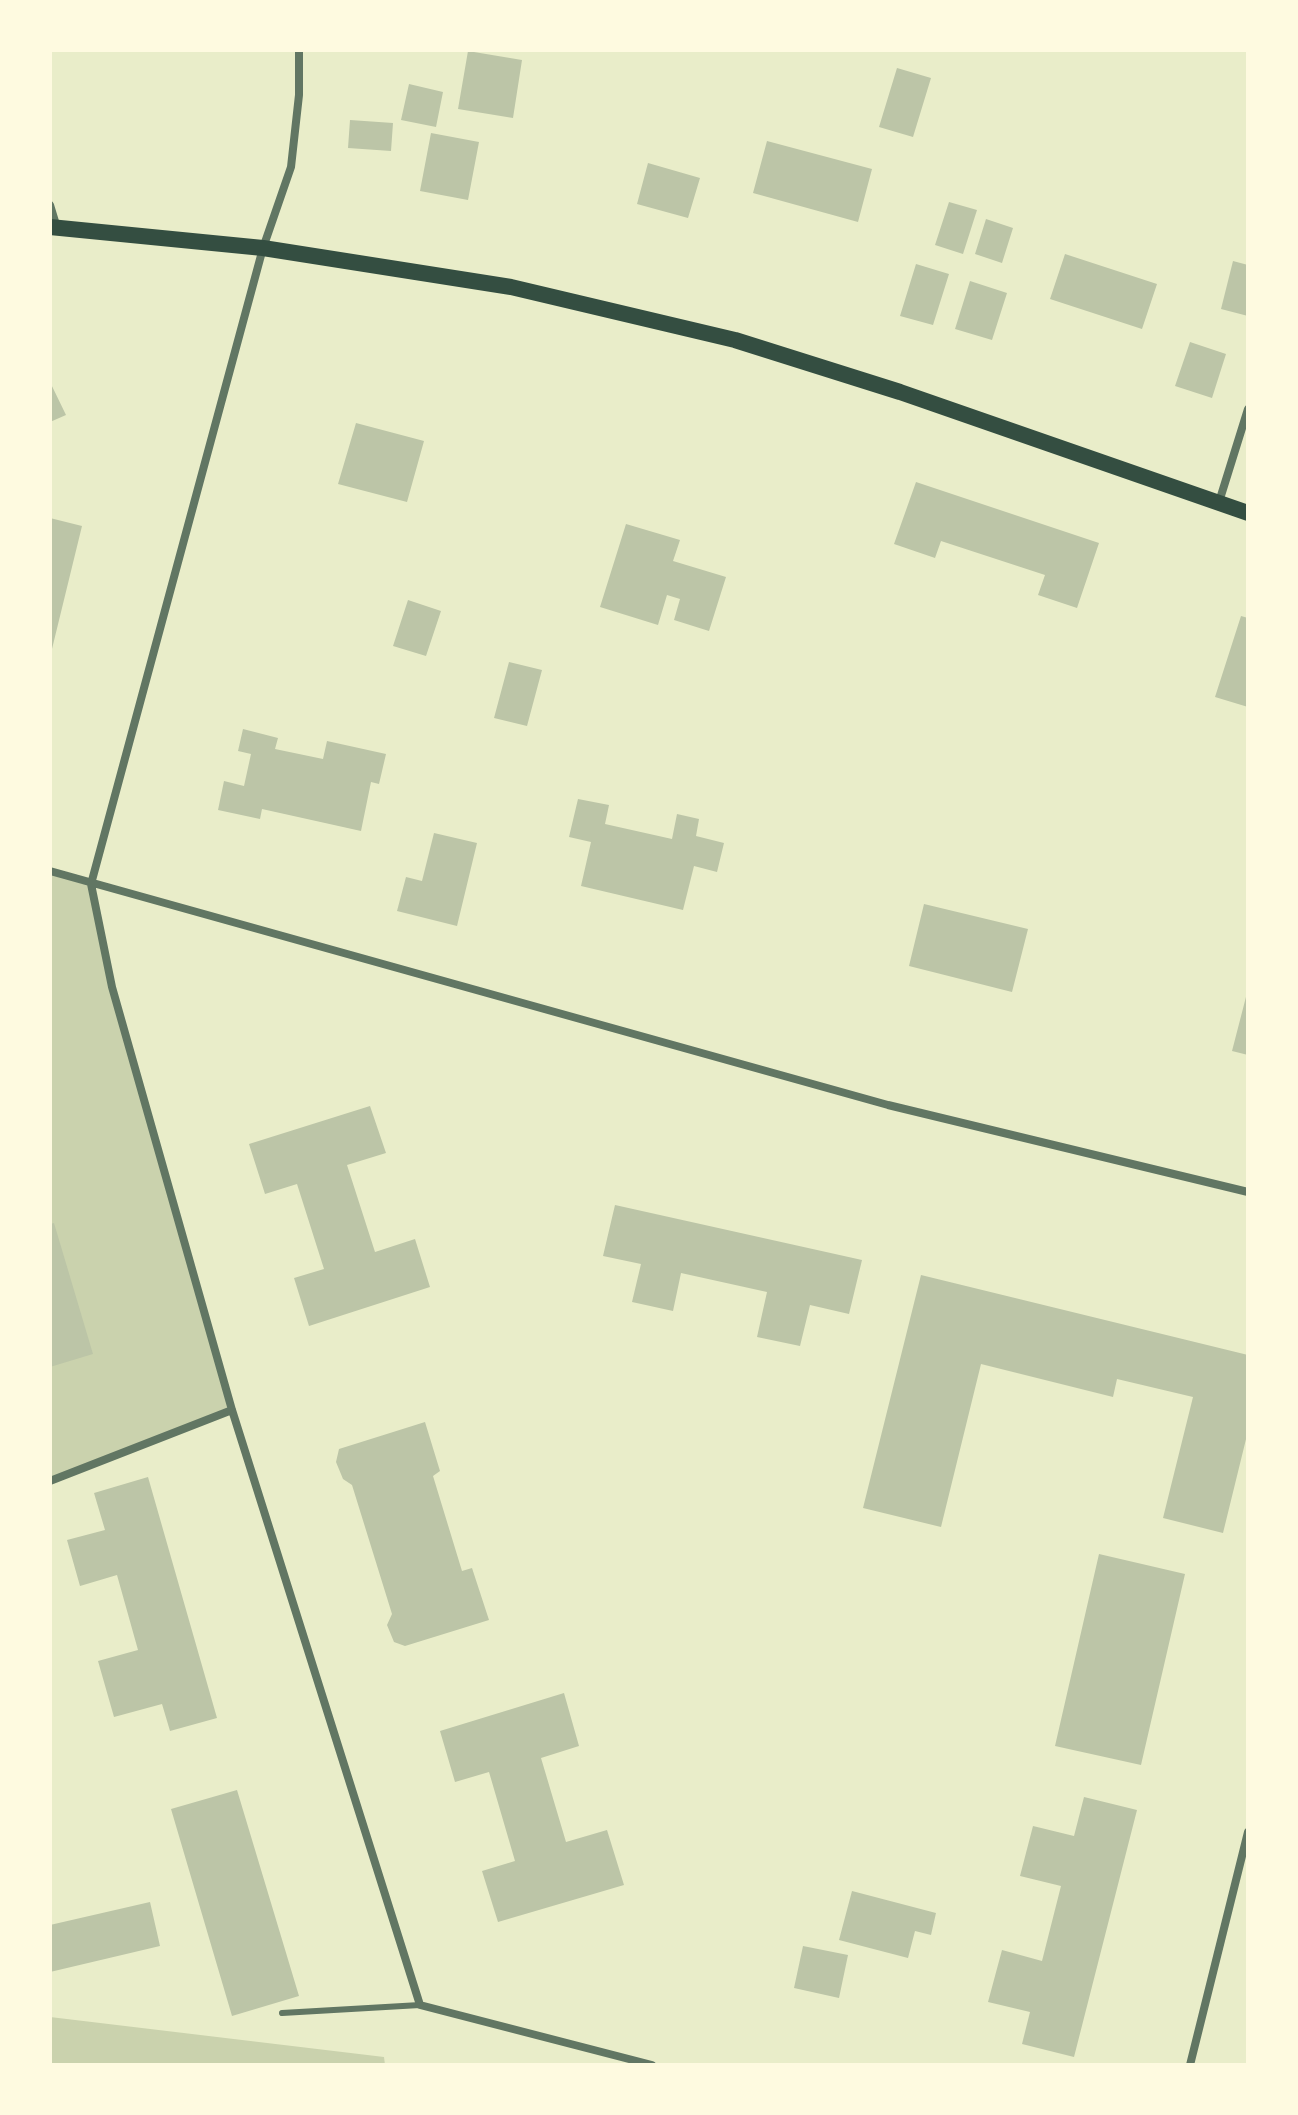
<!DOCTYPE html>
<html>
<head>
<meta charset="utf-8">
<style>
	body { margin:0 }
	#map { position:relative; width:1298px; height:2115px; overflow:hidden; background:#e9edc9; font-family:"Golos Text",sans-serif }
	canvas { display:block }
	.frame { position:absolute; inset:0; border:52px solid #fefae0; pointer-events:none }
</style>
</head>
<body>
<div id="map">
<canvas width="1298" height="2115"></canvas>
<div class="frame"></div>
</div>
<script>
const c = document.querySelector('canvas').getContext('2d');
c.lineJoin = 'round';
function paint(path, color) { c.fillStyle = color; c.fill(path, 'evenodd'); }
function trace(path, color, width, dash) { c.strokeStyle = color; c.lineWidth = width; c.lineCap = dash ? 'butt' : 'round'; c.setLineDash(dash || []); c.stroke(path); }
paint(new Path2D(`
	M50,871L91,884L112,987L232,1410L50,1481Z
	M50,2017L384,2057L385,2065H50Z`), '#cad2ad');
paint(new Path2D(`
	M468,51L522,60L513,118L458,109Z
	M897,68L931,78L913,137L879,127Z
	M409,84L443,92L436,127L401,120Z
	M350,120L393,123L391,151L348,148Z
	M431,133L479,142L468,200L420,191Z
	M767,141L872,169L858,222L753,193Z
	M648,163L700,178L688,218L637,204Z
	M949,202L977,210L963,254L935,245Z
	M986,219L1013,228L1002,263L975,254Z
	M1065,254L1157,284L1142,329L1050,299Z
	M1233,261L1248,265V316L1221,309Z
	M916,264L949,274L933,325L900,316Z
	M970,281L1007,293L992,340L955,329Z
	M1190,342L1226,354L1212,398L1175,386Z
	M50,382L66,415L50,422Z
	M356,423L424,441L407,502L338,484Z
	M916,482L1099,543L1077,608L1038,595L1045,575L941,541L935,558L894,544Z
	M50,518L82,526L51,653H50Z
	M626,524L680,540L673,561L726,577L709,631L674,620L680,599L667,595L658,625L600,607Z
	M408,600L441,611L426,656L393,646Z
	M1241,616L1248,618V707L1215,697Z
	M509,662L542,670L527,726L494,718Z
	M243,729L278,738L275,749L323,759L327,741L386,754L379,784L371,782L361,831L262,809L260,819L218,810L224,781L244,786L251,754L238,751Z
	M578,799L609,805L605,824L672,839L677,814L699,819L696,836L724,843L717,872L694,866L683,910L581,886L591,842L569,837Z
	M434,833L477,843L457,926L397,911L406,877L422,881Z
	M924,904L1028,929L1012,992L909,966Z
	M1247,993H1248V1055L1232,1051Z
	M370,1106L386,1153L347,1165L375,1252L415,1239L430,1287L309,1326L294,1278L324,1269L297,1184L265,1194L249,1144Z
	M615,1205L862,1260L849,1314L810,1305L800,1346L757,1337L767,1292L681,1273L673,1311L632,1302L641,1264L603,1256Z
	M54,1223L93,1354L50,1367V1224Z
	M921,1275L1248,1355V1431L1223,1533L1163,1518L1193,1397L1117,1379L1113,1397L981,1364L941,1527L863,1508Z
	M425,1422L440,1471L433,1476L462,1571L472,1568L489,1620L405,1646L394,1642L387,1625L392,1614L352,1485L343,1479L336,1462L339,1449Z
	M148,1477L217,1718L170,1731L162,1704L114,1717L98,1661L138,1650L117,1575L80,1586L67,1540L105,1530L94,1493Z
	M1099,1554L1185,1574L1141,1765L1055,1746Z
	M564,1693L579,1746L541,1758L566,1842L607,1830L624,1885L498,1922L482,1871L515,1861L489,1772L455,1782L440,1731Z
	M237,1790L299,1996L232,2016L171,1809Z
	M1084,1797L1137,1810L1074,2057L1022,2044L1030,2012L988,2002L1002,1950L1042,1961L1061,1886L1020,1876L1033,1826L1074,1836Z
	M852,1891L936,1913L931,1935L915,1931L908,1958L839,1940Z
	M150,1902L160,1946L50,1972V1925Z
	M803,1946L848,1955L839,1998L794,1988Z`), '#bcc5a7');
trace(new Path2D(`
	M282,2013L420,2005`), '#617663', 6);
trace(new Path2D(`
	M299,50V95L291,167L263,248L91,884L112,987L232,1410L420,2005L652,2065
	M50,205L57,228
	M1219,502L1248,409
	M50,871L888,1105L1248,1192
	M50,1481L232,1410
	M1190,2065L1248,1832`), '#617663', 8);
trace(new Path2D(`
	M50,227L263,248L511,287L735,340L900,392L1248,513`), '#344e41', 16);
</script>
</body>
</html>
